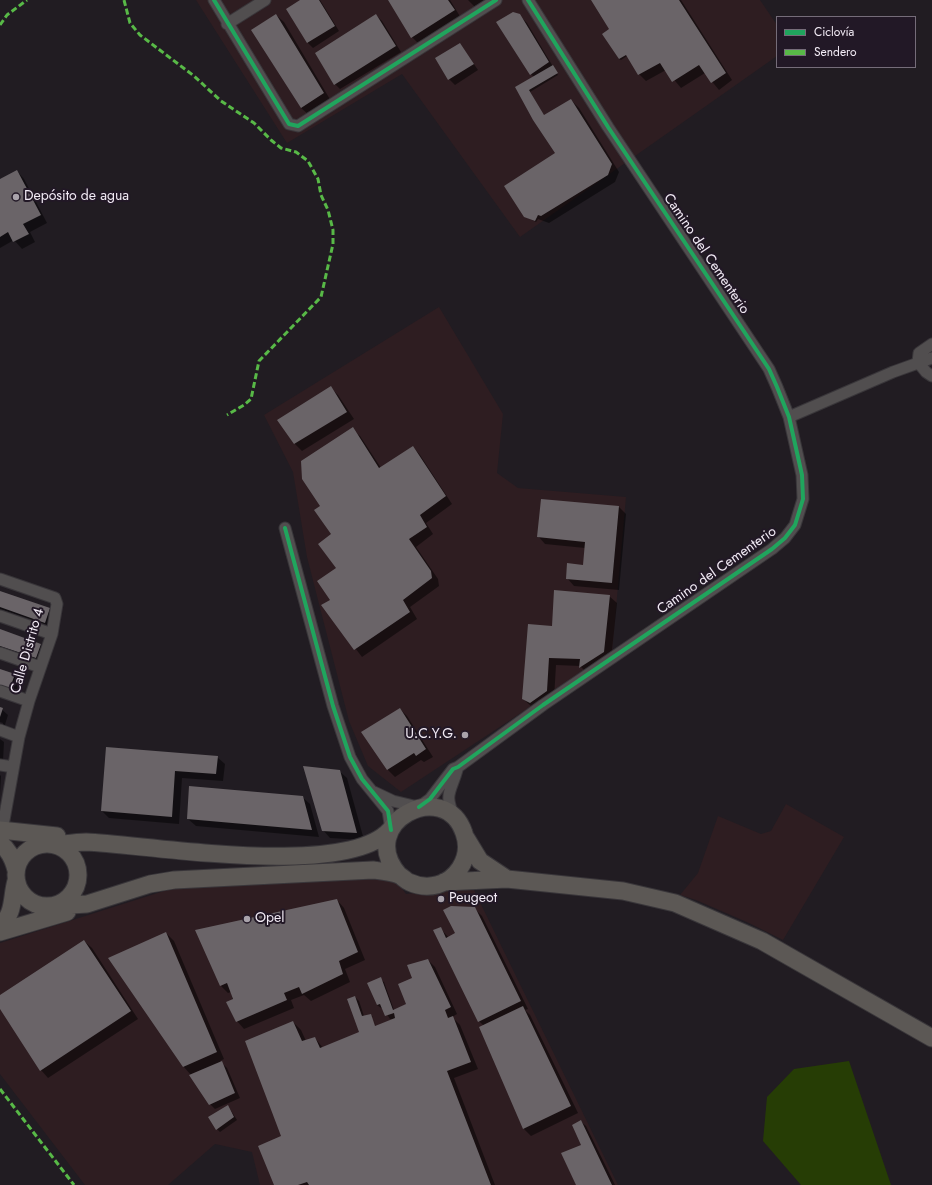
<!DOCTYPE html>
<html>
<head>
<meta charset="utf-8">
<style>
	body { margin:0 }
	#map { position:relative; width:932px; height:1185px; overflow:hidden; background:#211c22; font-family:Jost,sans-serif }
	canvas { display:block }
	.legend { position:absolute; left:776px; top:16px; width:140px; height:52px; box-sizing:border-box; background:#221826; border:1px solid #756c79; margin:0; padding:5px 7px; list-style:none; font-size:12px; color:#f2ebf5 }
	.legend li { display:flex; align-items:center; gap:8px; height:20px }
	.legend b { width:20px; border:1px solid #756c79 }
</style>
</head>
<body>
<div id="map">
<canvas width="932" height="1185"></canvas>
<ul class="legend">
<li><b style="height:5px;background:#20a55d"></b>Ciclovía</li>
<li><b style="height:5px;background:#58b947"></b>Sendero</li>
</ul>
</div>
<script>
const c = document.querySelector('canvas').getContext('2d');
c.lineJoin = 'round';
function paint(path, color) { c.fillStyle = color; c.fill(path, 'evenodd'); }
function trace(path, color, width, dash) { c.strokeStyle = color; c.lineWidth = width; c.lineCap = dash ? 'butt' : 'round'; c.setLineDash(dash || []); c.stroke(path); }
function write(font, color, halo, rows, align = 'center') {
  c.font = font + ' Jost,sans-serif'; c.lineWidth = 4; c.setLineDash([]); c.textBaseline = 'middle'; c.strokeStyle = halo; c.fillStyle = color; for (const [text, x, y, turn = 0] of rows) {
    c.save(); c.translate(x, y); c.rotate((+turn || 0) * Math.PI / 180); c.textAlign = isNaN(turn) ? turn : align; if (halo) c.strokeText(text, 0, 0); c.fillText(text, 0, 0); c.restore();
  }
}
paint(new Path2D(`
	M196,0H760L777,25V56L520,237L402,74L287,143Z
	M439,307L503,414L497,473L518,488L626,497L612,653L401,792L368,766L349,721L307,557L293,472L264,415Z
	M786,804L844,837L783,940L749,923L696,900L680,895L698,873L718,816L761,834L771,831Z
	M376,876L397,882L406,894L456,889L474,890L618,1185H260L252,1152L215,1144L168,1185H85L0,1074V943L183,885Z`), '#2e1d21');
paint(new Path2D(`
	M849,1061L891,1185H801L763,1141L767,1097L794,1069Z`), '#263d05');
paint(new Path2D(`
	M302,0H320L339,31L313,48L308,43L287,10Z
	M389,0H450L461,18L419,44L412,37Z
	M468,0H491L477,9Z
	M593,0H681L732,80L719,90L705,73L681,88L666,70L646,81L639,74L627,56L621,60L619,59L612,33Z
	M276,15L284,22L331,101L309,115L301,108Z
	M376,15L382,21L401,52L340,89L335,84Z
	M519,15L527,23L558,75L530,92L544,116L571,100L579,108L619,172L615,182L549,223L538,219L536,222L524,216L557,154L517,88L534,77L531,74Z
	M460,44L478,70L455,85L449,79L437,59Z
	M17,171L24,179L47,223L30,232L35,242L22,249L14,240L0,248V180Z
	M331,388L338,395L354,419L302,451L295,444L279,420Z
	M352,429L360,436L381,468L413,447L420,455L452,504L426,523L433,534L416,547L438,579L439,586L410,607L417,619L362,657L322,605L331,600L337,569L332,535L321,506Z
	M618,506L626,514L619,590L574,586L567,578L584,566L585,548L545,544L538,536Z
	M0,592L49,609L53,613L48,625L0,609Z
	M609,596L617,603L611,659L588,674L580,666L556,665L554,699L538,709L531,706L523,699L553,627Z
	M0,630L41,644L46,650L42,663L0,649Z
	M0,670L15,675L20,680L16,693L0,688Z
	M0,708L8,715L4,728L0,726V724L3,725V723L0,722Z
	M400,709L407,716L433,757L424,762L421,760L395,777L388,770L363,732Z
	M0,739L4,742L3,761L0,760Z
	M107,748L217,757L225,764L223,781L182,778L179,824L109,818L102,811Z
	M339,771L347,778L364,840L330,838L323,830Z
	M0,775L1,776L0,795Z
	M302,797L310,804L319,837L196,826L188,819Z
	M337,900L344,908L365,960L345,969L350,982L311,1001L304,995L291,1000L294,1008L244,1029L237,1021L231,992L228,993L221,986Z
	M474,908L482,916L528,1009L525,1010L530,1015L578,1113L531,1136L524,1129L484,1026L479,1021L440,928L449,938L456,933Z
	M166,933L174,941L224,1059L220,1061L227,1068L240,1098L215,1109L210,1104L191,1075L183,1066Z
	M84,941L92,948L138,1019L48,1078L41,1070L0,1008V996Z
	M428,960L435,967L457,1014L452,1017L460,1025L478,1069L454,1078L495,1185H275L283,1136L293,1022L301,1030L306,1041L315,1038L323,1048L360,1033L355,997L359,1001L364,1016L370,1015L373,1017H371L375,1031L377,1030L373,1017L376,1026L394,1019H390L383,1008H381L377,1005L380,979L384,982L394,1010L407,1004L413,978Z
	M228,1106L237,1120L220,1132L217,1129Z
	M580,1121L586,1126L615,1185H577L583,1146Z`), '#0007');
paint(new Path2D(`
	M300,0H319L335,26L307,43L286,9Z
	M388,0H448L455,10L411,38Z
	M591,0H679L726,73L711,83L699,65L672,82L660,63L638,75L626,55L619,59L602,34L609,29Z
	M513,12L520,14L549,62L530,75L496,22Z
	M276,14L324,93L301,108L251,30Z
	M376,14L396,46L334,85L315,53Z
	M460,43L474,64L448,80L435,58Z
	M553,65L558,73L529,90L544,115L571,99L612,164L608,175L541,216L538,215L535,221L524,217L504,186L555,153L533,120L515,87Z
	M17,170L41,215L23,224L29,234L13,242L8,232L0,237V179Z
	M331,386L347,412L294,444L277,420Z
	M353,427L379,468L413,446L446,496L420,515L427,527L409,539L431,571L432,578L403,600L410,612L354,650L321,605L330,600L317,581L336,568L318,544L331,534L314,510L320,506L302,479L301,461Z
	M541,499L619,506L612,583L566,579L567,563L583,565L585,542L537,537Z
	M554,590L610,595L604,652L579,668L580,659L549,658L547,691L530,703L522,699L528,624L552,626Z
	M0,591L50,608L45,623L0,607Z
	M0,629L41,644L36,658L0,646Z
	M0,669L15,674L10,688L0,685Z
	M0,707L3,708L0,717Z
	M400,708L426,749L416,756L414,753L387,770L361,732Z
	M106,747L218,756L216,774L175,771L172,817L101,811Z
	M303,766L340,770L357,833L322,831Z
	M189,786L303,796L312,830L187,819Z
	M337,899L358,952L339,961L343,974L302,994L299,987L284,993L287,1000L236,1022L226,1002L233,999L227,983L220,986L195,930Z
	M451,906L475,907L521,1001L478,1022L433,930L441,927L446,938L455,933L443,910Z
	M166,932L217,1052L183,1067L108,958Z
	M84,940L131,1011L40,1071L0,1009V995Z
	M428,959L451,1007L445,1010L448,1018L453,1016L471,1062L447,1071L491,1185H309L307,1182L298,1185H274L258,1146L281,1136L245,1041L293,1021L302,1041L315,1037L320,1048L359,1032L347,999L355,996L362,1016L371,1014L375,1026L395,1018L394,1013L385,1016L380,1004L377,1005L367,983L381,977L393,1010L406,1004L398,984L412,978L407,965Z
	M523,1006L571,1106L523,1129L479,1027Z
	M222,1061L235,1093L209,1105L189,1075Z
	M228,1105L234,1117L216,1130L208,1117Z
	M581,1120L601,1162L612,1185H576L561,1153L581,1145L572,1125Z`), '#6a6468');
const street = new Path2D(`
	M214,0L289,124L298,126L496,0
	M227,24L265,0
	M932,344L919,353L918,362L926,372L932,376
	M789,417L893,372L932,358
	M285,528L333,706L350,757L362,779L388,811L391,830
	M0,579L55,598L57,604L52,634L29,701L19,737L2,831
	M0,616L52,634
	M0,653L40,667
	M0,691L29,701
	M0,730L19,737
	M0,765L13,767
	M374,792L393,801L418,807
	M419,807L430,799L453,769L458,767L543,705L772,549L785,538L795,525L803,499L802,475L789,417L777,387L769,369L608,127L528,0
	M455,818C443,794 451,792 457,770`);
const primary = new Path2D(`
	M0,830L57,836
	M466,838L480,861L507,879
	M0,843C9,850 13,858 16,870
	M16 875a31 31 0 1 1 62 0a31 31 0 1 1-62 0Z
	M56,845C65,844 76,842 86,842C152,845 345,879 390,830
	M444,882L507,879L623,891L675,903L762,941L932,1038
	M55,906L87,904L150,884L174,880L373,870C381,871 392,872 399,875C403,877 406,881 409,882C428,891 449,885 460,868C467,857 468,844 464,833C445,776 354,823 399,875
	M0,926C15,913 11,898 16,881
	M0,932L67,912`);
trace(street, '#39363a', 13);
trace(primary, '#39363a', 19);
trace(street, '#514e4f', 11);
trace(primary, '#5c5855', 17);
trace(new Path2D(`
	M124,0L130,23L140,35L194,76L221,101L254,123L271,140L281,148L296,152L308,161L318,179L321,195L328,210L333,230V244L321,297L259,361L251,399L244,405L227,415
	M0,25L7,15L27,0
	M0,1089L74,1185`), '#58b947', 3, [6, 3]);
trace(new Path2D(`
	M214,0L289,124L298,126L496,0
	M285,528L333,706L350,757L362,779L388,811L391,830
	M419,807L430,799L453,769L458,767L543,705L772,549L785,538L795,525L803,499L802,475L789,417L777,387L769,369L608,127L528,0`), '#20a55d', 4);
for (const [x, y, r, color] of [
	[16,197,4,"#a9a3ab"],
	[465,735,4,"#a9a3ab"],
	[441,899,4,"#a9a3ab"],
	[247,919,4,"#a9a3ab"]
]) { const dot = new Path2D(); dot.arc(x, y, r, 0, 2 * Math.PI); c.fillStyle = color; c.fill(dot); trace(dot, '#221826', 1.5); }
write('14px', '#f2ebf5', '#221826', [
	["Depósito de agua",24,197],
	["U.C.Y.G.",457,735,"right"],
	["Peugeot",449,899],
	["Opel",255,919]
], 'left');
write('14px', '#f2ebf5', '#221826', [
	["Camino del Cementerio",706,254,56],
	["Camino del Cementerio",717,571,-35],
	["Calle Distrito 4",28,651,-74]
]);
</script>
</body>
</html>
